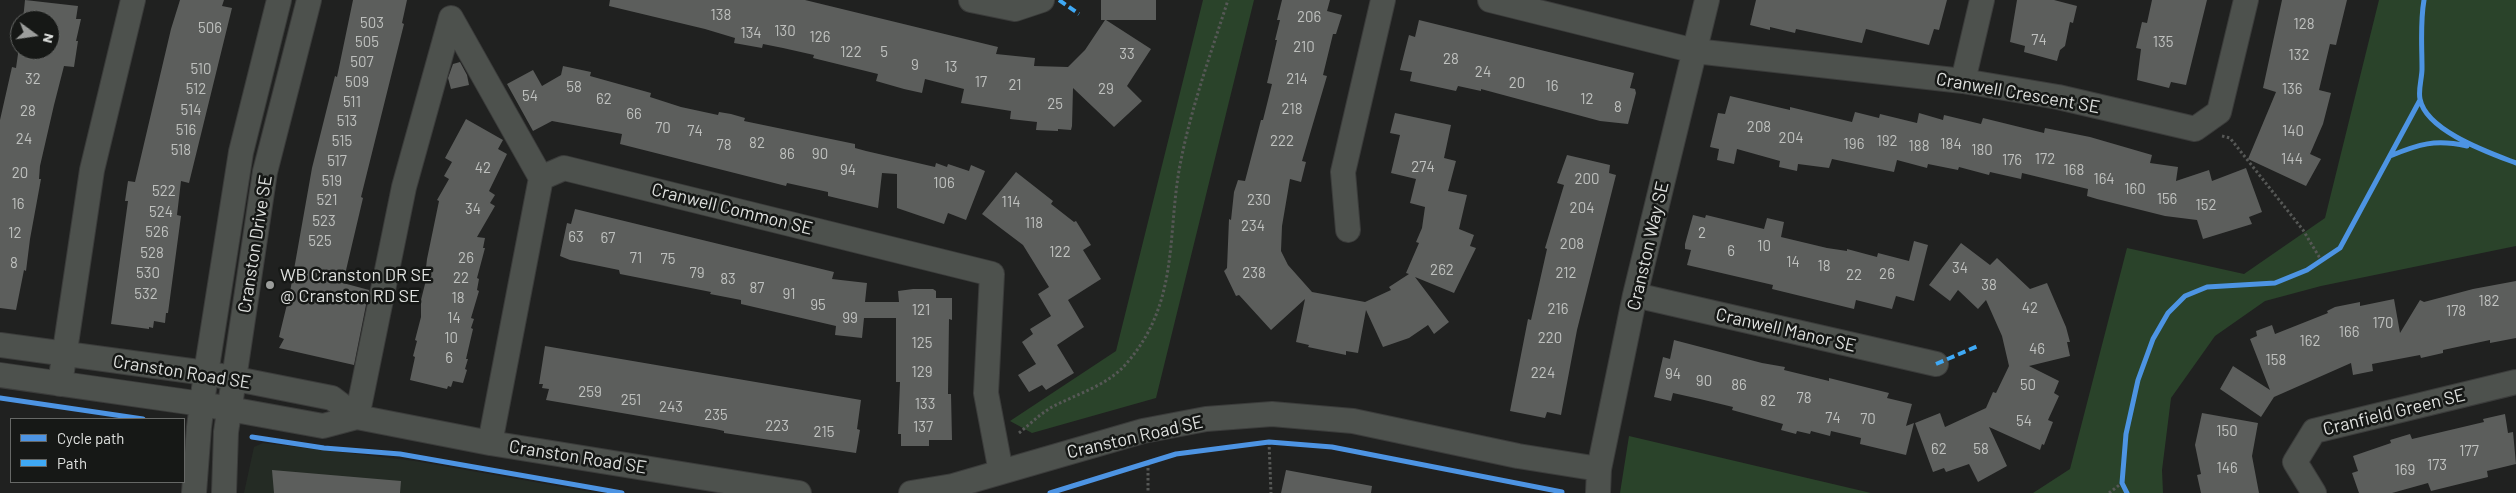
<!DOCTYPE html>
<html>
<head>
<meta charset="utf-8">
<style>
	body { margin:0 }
	#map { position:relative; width:2516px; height:493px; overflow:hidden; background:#202120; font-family:Barlow,sans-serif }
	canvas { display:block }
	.legend { position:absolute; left:10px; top:418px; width:175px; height:65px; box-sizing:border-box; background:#161816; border:1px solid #666866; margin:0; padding:6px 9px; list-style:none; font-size:15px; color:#dfe1df }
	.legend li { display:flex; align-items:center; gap:10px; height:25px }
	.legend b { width:25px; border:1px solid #666866 }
	.north { position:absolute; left:10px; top:10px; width:50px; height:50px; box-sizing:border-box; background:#161816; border:1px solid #666866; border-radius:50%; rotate:104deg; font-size:14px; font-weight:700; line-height:20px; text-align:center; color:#dfe1df }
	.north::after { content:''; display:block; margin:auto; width:18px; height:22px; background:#9c9e9c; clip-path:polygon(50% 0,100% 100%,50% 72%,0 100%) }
</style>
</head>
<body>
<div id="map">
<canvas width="2516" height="493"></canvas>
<ul class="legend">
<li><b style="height:6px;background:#4d94e3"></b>Cycle path</li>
<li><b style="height:6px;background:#3fa9f5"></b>Path</li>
</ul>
<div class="north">N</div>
</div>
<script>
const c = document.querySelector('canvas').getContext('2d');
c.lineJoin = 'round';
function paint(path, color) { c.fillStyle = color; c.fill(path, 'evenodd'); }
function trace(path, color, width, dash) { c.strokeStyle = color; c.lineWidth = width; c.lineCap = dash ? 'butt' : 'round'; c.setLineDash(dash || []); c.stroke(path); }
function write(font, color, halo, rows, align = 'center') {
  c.font = font + ' Barlow,sans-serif'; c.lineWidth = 5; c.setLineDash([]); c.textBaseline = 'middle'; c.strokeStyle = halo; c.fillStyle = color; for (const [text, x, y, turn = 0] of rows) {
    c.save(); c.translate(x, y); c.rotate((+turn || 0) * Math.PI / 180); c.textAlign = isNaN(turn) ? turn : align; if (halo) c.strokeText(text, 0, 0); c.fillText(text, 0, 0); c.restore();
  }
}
paint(new Path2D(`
	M263,443L415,461L597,493H244L254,447Z`), '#242b24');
paint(new Path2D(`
	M1203,0H1254L1156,398L1032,433L1010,421L1116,351Z
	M2379,0H2516V246L2321,286L2265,301L2215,336L2171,398L2162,470L2163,493H2033L2070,469L2127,248L2244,274L2325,218Z
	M1629,436L1871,493H1620Z`), '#2a432a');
paint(new Path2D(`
	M25,0L78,6L76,19H81L76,41H78L74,67L64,66L54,105L40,166L39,179H41L30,239L26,271L24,270L16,310L0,308V120L12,67L16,68L20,40V50H50V20H23Z
	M180,0H224L222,6L232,8L189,183L181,181L177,215L181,216L168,313H166L165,323L154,321L153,328L149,327V329L111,324L128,201H125L128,181L135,182L171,29Z
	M353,0H407L402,23L404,24L361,197L363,198L343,283L369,290L354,365L279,348L284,339L279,337L290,292L312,168L335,76L337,77Z
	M610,0H805L998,47L996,54L1035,58L1034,66L1068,67L1085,50L1105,20H1101V0H1156V20H1106L1151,49L1127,86L1142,101L1114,127L1073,88L1072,126L1071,130L1058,129V131L1036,130L1037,122L1010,119L1011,111L961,103L964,89L925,79L922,93L904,89L876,81L878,74L813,58L814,55L783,48L763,44L762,48L734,43L735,38L705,29L609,6Z
	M1282,0H1330L1327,11L1342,15L1336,34H1333L1323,75L1327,76L1302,161L1306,162L1301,182L1290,179L1282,226L1281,251L1288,265L1312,292L1365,302L1391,290L1389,287L1409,274L1406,273L1419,243L1416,242L1422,228L1425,207L1410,203L1416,179L1391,173L1400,135L1390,133L1395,113L1451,125L1444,158L1456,161L1448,191L1467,195L1459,229L1474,235L1470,246L1476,248L1454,293L1415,277L1449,322L1434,334L1428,325L1409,338L1383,347L1366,310L1358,353L1346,351V355L1308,347L1309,345L1296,342L1305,299L1271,330L1239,295L1236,296L1224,271L1227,268L1229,219L1231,220L1234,192L1238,180L1245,181L1261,120H1263L1272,84L1267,83L1277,40H1275L1280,20H1277Z
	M1756,0H1947L1939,30L1934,29L1929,45L1866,29L1862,43L1796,29L1795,33L1770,27V30L1750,25Z
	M2017,0H2054L2077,6L2073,23L2070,22L2065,46L2060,50L2057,61L2024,52L2025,46L2010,42Z
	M2152,0H2207L2186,85L2171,82L2169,88L2137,80L2141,49L2136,48L2142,22L2147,23Z
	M2282,0H2347L2336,45L2330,44L2319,90L2331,93L2323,124L2310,154L2321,159L2306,186L2248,159L2276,92L2263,88Z
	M1419,20L1634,73L1630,88L1635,89L1636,93L1628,124L1600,121L1481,89V91L1458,86L1456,91L1410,81L1412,72L1400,70L1409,35L1415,37Z
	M460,62L467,75L469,85L451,89L448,78L453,64Z
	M563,66L591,72L590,76L651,93L650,97L681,107L718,115L719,112L731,114L745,118L744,121L855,144V148L866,151L935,167L936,163L947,167L948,164L969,171L971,165L985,171L966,220L948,213L944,224L897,208V174L882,173L878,208L828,196V192L787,183L786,186L620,144L622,134L552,121L533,131L507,84L533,70L542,86L561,75Z
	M1730,96L1790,110V107L1852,122L1855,112L1879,118L1880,114L1917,123L1919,113L1943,120L1944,115L1981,124L1983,118L2044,133L2045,128L2090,137L2152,155L2150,163L2178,167L2176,181L2209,170L2212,181L2246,168L2262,212L2249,217L2252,224L2203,239L2197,220L2165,216L2097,199L2087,196L2088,189L2022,173L2021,179L1990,172L1989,175L1959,167L1958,170L1928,164L1927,168L1897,160L1894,172L1832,159L1829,168L1798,164L1797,171L1779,167L1780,161L1737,149L1734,164L1717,160L1719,149L1710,147L1718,113L1725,114Z
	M466,119L503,140L498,149L507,154L489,191L495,195L490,203L495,206L477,237L485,238L483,248H485L477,278L479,279L477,290L479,291L471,318L474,319L471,328L473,329L466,359H468L465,369L467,370L463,383L453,381L451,387L448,386L447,389L410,380L415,357L413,356L417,341L415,340L421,317V300L427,276H425L427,259L439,201L437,200L449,179L444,176L452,162L445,158Z
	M1567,155L1610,165L1609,173L1616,175L1577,330L1561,415L1547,412L1545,418L1510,411L1528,319L1531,320L1547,249L1545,248L1564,185L1557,183Z
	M1016,172L1053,201L1051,204L1074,222L1076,221L1091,245L1083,250L1101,279L1068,300L1084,327L1057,345L1074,373L1046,390L1042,385L1029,392L1018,375L1036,364L1022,342L1033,334L1030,329L1051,316L1038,294L1049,287L1023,245L982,214Z
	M575,209L834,272L832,279L867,283L865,302H899L898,291L913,289H933L936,291V298H952V320L949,319L948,394H951L952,440H929V446H901V434H898L900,382H896V318H864L862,338L835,335L836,326L741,304V300L710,294L711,292L620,274L619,270L570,260L560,256L567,223L571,224Z
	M1693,215L1705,218L1706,215L1764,229L1767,218L1784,222L1781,237L1827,248L1847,251V249L1877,257L1878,253L1909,261L1914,241L1928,245L1914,301L1896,296L1892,309L1856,300L1854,309L1772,289L1773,285L1687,265L1691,250L1685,249V244Z
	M1961,243L1990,265L1997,258L2030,289L2047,283L2066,327L2070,342H2067L2070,356L2029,366L2059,381L2054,393L2059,396L2048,420L2053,422L2044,445L2042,444L2040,450L1989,427L2007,466L1978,482L1969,464L1946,472L1944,468L1933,472L1915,423L1940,413L1945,427L1986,408L1993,392L1996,393L2009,366L2002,336L1986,300L1978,309L1958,290L1950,301L1929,285Z
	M2516,281V338L2490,343V340L2443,350V353L2421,358L2420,355L2372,364L2373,371L2353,375L2351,363L2274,397L2261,417L2220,389L2233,366L2270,390L2250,339L2257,336L2256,331L2272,325L2275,334L2328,313L2327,311L2335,307L2360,302V306L2394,299L2400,333L2420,300L2424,302L2473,289Z
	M1674,340L1762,363L1785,367L1784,370L1829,381V378L1889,393L1887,398L1912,404L1906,426L1914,423L1906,455L1860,444L1861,438L1831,431L1830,436L1811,431L1810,434L1797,431L1796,434L1781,430L1783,424L1732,410L1733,407L1700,399L1673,393L1671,401L1654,397L1663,357L1670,359Z
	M545,346L861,400L857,429L860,430L856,453L724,433V431L715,429L546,400L549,389L542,388L543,384H539Z
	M2202,413L2258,423L2252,456L2259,493H2201L2197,475L2201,474L2195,445Z
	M2505,414L2508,433L2513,432L2516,464L2487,471L2488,477L2431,491L2428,483L2392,493H2359L2352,473L2358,471L2353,456L2391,443L2390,440L2410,434L2412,439L2484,422L2483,419Z
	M272,470L401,481L400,493H274Z
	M1286,470L1372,486L1371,493H1281Z`), '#5c5e5c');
const minor = new Path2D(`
	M971,0L1015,9L1042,0
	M1490,0L1695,51L1963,81L2058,97L2195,129L2219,112L2246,0
	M1963,81L1982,0
	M1348,230L1343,172L1383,0
	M1635,295L1936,364
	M0,345L206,373L332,398L357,417
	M0,375L202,404L323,426L357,417L490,443L799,493
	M60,384L92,170L133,0
	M357,417L404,187L451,18L541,178
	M490,443L541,178L564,168L992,274L986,393L1001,472
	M194,493L199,427L206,373L241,152L279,0
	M224,493L226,432L265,172L309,0
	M911,493L953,486L1143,431L1206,419L1272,414L1353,421L1518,456L1599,469
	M1598,493L1599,469L1635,295L1707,0
	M2314,493L2295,462L2314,431L2516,382`);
trace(minor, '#3b3c3b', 26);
trace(new Path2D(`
	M2222,136L2230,138L2303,230L2321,260
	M1019,433C1030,424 1040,414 1052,407C1077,394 1108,385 1126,364C1181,301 1166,233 1181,160C1192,105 1211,53 1228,0
	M1269,442L1271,493
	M1148,463V493
	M2109,493L2122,483`), '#565856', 3, [2.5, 2.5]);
trace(minor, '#4d514d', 24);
trace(new Path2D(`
	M1059,0L1079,14
	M1936,364L1980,345`), '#3fa9f5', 4, [8, 4]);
trace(new Path2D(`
	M2424,0C2420,23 2422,45 2422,69C2422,78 2418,90 2420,99C2426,131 2490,153 2516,163
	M2390,156C2419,144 2435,139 2467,146
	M0,398L143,419
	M252,437L324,448L400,454L622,493
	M1050,493L1176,454L1269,442L1332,447L1562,492
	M2127,493L2122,483L2126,434L2138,380L2153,339L2168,313L2185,296L2207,287L2275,283L2307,270L2340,248L2420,100`), '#4d94e3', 5);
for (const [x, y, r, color] of [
	[270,285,5,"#9c9e9c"]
]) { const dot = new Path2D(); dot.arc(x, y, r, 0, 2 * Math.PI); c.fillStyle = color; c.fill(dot); trace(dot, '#161816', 2); }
write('15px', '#bec0be', null, [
	["138",721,15],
	["206",1309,17],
	["503",372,23],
	["128",2304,24],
	["506",210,28],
	["130",785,31],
	["134",751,33],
	["126",820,37],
	["74",2039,40],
	["505",367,42],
	["135",2163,42],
	["210",1304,47],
	["122",851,52],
	["5",884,52],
	["33",1127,54],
	["132",2299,55],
	["28",1451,59],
	["507",362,62],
	["9",915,65],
	["13",951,67],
	["510",201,69],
	["24",1483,72],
	["32",33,79],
	["214",1297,79],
	["509",357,82],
	["17",981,82],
	["20",1517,83],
	["21",1015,85],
	["16",1552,86],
	["58",574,87],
	["512",196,89],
	["29",1106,89],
	["136",2292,89],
	["54",530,96],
	["62",604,99],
	["12",1587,99],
	["511",352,102],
	["25",1055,104],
	["8",1618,107],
	["218",1292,109],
	["514",191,110],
	["28",28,111],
	["66",634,114],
	["513",347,121],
	["208",1759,127],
	["70",663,128],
	["516",186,130],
	["74",695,131],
	["140",2293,131],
	["204",1791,138],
	["24",24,139],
	["515",342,141],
	["222",1282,141],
	["192",1887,141],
	["82",757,143],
	["196",1854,144],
	["184",1951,144],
	["78",724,145],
	["188",1919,146],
	["518",181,150],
	["180",1982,150],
	["86",787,154],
	["90",820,154],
	["172",2045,159],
	["144",2292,159],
	["176",2012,160],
	["517",337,161],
	["274",1423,167],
	["42",483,168],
	["94",848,170],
	["168",2074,170],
	["20",20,173],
	["200",1587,179],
	["164",2104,179],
	["519",332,181],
	["106",944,183],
	["160",2135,189],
	["522",164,191],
	["156",2167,199],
	["521",327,200],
	["230",1259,200],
	["114",1011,202],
	["16",18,204],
	["152",2206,205],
	["204",1582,208],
	["34",473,209],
	["524",161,212],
	["523",324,221],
	["118",1034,223],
	["234",1253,226],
	["526",157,232],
	["12",15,233],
	["2",1702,233],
	["63",576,237],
	["67",608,238],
	["525",320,241],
	["208",1572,244],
	["10",1764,246],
	["6",1731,251],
	["122",1060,252],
	["528",152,253],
	["26",466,258],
	["71",636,258],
	["75",668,259],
	["14",1793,262],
	["8",14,263],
	["18",1824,266],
	["34",1960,268],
	["262",1442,270],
	["530",148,273],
	["79",697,273],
	["238",1254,273],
	["212",1566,273],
	["26",1887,274],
	["22",1854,275],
	["22",461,278],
	["83",728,279],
	["38",1989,285],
	["87",757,288],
	["532",146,294],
	["91",789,294],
	["18",458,298],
	["182",2489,301],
	["95",818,305],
	["42",2030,308],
	["216",1558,309],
	["121",921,310],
	["178",2456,311],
	["14",454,318],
	["99",850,318],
	["170",2383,323],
	["166",2349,332],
	["10",451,338],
	["220",1550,338],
	["162",2310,341],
	["125",922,343],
	["46",2037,349],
	["6",449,358],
	["158",2276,360],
	["129",922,372],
	["224",1543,373],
	["94",1673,374],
	["90",1704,381],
	["86",1739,385],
	["50",2028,385],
	["259",590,392],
	["78",1804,398],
	["251",631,400],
	["82",1768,401],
	["133",925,404],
	["243",671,407],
	["235",716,415],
	["74",1833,418],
	["70",1868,419],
	["54",2024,421],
	["223",777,426],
	["137",923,427],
	["150",2227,431],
	["215",824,432],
	["62",1939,449],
	["58",1981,449],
	["177",2469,451],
	["173",2437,465],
	["146",2227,468],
	["169",2405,470]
]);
write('18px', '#dfe1df', '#161816', [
	["Cranwell Crescent SE",2018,93,10],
	["Cranwell Common SE",732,209,14],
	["Cranston Drive SE",255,244,-81],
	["Cranston Way SE",1648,246,-77],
	["Cranwell Manor SE",1786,330,13],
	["Cranston Road SE",182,372,9],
	["Cranfield Green SE",2394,412,-14],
	["Cranston Road SE",1135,437,-13],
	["Cranston Road SE",578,457,9]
]);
write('18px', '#dfe1df', '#161816', [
	["WB Cranston DR SE",280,275],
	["@ Cranston RD SE",280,296]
], 'left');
</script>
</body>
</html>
